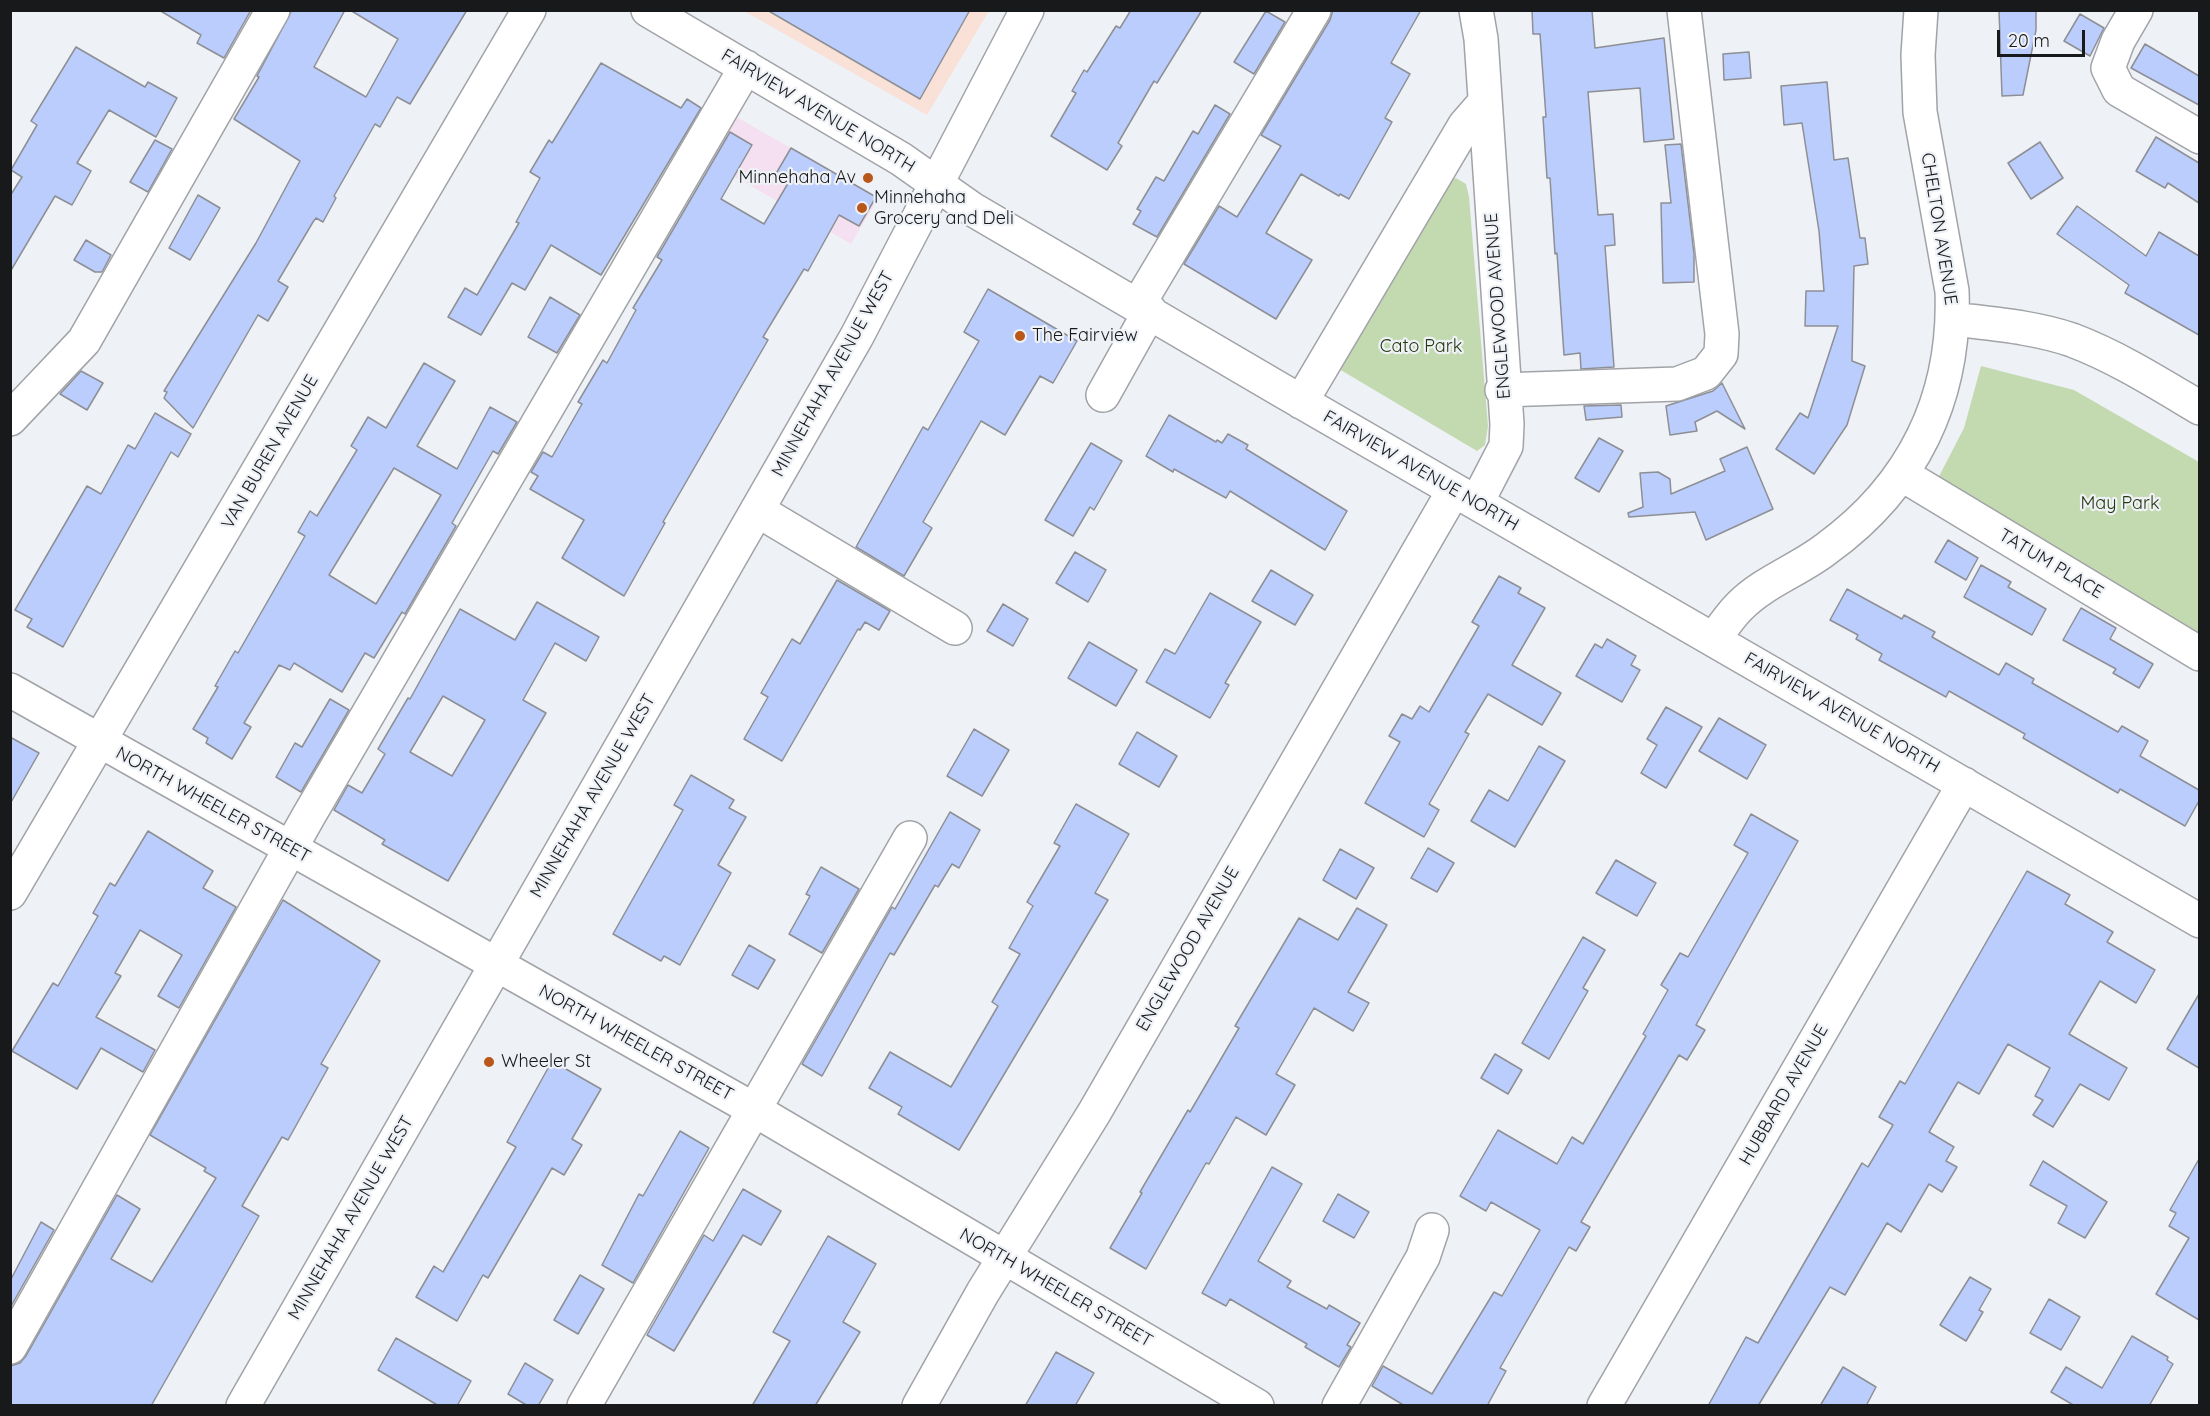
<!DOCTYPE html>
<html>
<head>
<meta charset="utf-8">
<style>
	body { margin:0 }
	#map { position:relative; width:2210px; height:1416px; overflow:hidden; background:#eef1f6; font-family:Quicksand,sans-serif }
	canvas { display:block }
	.frame { position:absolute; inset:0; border:12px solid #18191b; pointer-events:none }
	.scale { position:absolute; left:1997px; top:30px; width:88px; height:27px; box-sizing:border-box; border:3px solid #18191b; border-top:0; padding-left:8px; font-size:18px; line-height:21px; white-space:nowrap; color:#18191b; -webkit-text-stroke:4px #eef1f6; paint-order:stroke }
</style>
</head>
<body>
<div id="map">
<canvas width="2210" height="1416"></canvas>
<div class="frame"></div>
<div class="scale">20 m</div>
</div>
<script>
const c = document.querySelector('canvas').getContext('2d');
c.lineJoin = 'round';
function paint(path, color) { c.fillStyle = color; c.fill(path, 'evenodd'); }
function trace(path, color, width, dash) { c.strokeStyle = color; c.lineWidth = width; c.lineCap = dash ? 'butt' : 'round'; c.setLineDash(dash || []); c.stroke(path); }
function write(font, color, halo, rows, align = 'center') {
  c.font = font + ' Quicksand,sans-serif'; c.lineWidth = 4.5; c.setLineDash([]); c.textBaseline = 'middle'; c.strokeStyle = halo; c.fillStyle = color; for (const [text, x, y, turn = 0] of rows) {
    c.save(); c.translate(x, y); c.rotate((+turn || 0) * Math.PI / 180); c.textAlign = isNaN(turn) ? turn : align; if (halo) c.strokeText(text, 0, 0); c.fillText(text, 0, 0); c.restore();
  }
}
paint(new Path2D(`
	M733,115L878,198L851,244L706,160Z`), '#f4e0f0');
paint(new Path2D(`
	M744,11H989L927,115Z`), '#f9e1d7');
paint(new Path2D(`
	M1456,178L1466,184L1469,197L1488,426L1485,445L1477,451L1339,369L1448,182Z
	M1981,366L2074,390L2199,462V638L1934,486L1964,428Z`), '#c3dab1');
const building = new Path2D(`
	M159,10H251L224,58L197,43L201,35Z
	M292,10H345L314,67L366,97L398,39L350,10H467L410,104L397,97L380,127L375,124L334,196L336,198L323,222L316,218L313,222L278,281L288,287L268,321L258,315L193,428L164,398L167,392L164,391L256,243L300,161L234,119L259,77L257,76Z
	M767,10H970L920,99Z
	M1131,10H1202L1157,83L1154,81L1118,143L1122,146L1107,170L1051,136L1076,93L1072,91L1084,70L1087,72L1116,26L1120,28Z
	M1333,10H1421L1391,63L1410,74L1385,118L1392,122L1349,199L1340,194L1339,196L1301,174L1266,233L1312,260L1276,319L1184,264L1219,206L1237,217L1281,146L1261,135L1330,20Z
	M1532,10H1592L1595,48L1664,38L1674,139L1644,142L1640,88L1588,92L1598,215L1613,214L1615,245L1605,246L1614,367L1581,369L1580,353L1564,355L1557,253L1555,254L1550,178H1547L1543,117H1546L1540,34H1533Z
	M1999,10H2036V30L2023,95L2002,96Z
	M1266,11L1285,22L1254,74L1234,62Z
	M2080,14L2104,28L2090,56L2064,41Z
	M2145,44L2199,76V105L2131,68Z
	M76,47L145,87L148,82L177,98L156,137L109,110L77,163L91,171L72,205L55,196L10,272V196L22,177L11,170L37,125L31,121Z
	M1749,52L1751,78L1724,80L1723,54Z
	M601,63L681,108L687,99L701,108L601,275L551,245L525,290L512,283L481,335L448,317L465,288L477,295L519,223L516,222L540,178L530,172L549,140L552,143Z
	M1827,82L1834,160L1848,158L1860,238H1865L1868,264L1854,266L1852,361L1865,366L1847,425L1814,474L1776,449L1800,413L1808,418L1838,326H1805L1806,291H1824L1819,231L1802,123L1784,125L1781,86Z
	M1215,105L1230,114L1157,237L1133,224L1141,211L1137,209L1156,177L1164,181L1193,131L1198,134Z
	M730,132L752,145L721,199L764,224L787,185L774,177L791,148L876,197L859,226L839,215L808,271L804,269L763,337L768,340L663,522L665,523L624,596L562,558L584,520L530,489L538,476L531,472L543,452L552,457L582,404L578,402L603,360L607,363L636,310L633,308L662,260L657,257Z
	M2156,137L2199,163V203L2168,183L2165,188L2136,171Z
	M155,140L172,149L148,192L130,182Z
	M2040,142L2063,178L2031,199L2008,163Z
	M1681,144L1694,254V282L1663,283L1661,203H1671L1665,145Z
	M198,195L220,208L190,260L169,248Z
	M2077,206L2146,256L2159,232L2199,256V335L2125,293L2129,285L2057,234Z
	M86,240L111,255L102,272H95L74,260Z
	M988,289L1077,341L1053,383L1040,376L1005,435L981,421L923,522L932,528L904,576L856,547L923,427L928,430L979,341L964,332Z
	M550,297L580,315L557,353L528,337Z
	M424,363L455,381L417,446L457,469L490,407L517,422L498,454L493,451L452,523L456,526L405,614L402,612L374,658L365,653L342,692L294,663L290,670L279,665L244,723L251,727L232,759L206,743L208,738L193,729L218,687L215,686L235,651L238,653L305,536L298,532L310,511L317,516L357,450L351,446L368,417L386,428ZM394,468L441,495L376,604L329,575Z
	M81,371L103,383L87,410L60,394Z
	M1722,383L1745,429L1717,411L1695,422L1697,431L1670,435L1666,406L1713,391Z
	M1621,405L1622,417L1586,420L1584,406Z
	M155,413L191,434L178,457L171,452L63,647L27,627L32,619L15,610L87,486L101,494L128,445L135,449Z
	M1169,415L1216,442L1217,440L1222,443L1228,434L1248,445L1246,449L1347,511L1325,550L1230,491L1226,498L1174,469L1173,472L1146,456Z
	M1599,438L1623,451L1599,492L1575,478Z
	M1091,443L1122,461L1094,510L1090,507L1073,536L1045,520Z
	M1747,447L1773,509L1706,540L1695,512L1629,517L1628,513L1643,507L1640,473L1658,472L1670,479L1671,494L1725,471L1720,459Z
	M1948,540L1978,558L1966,580L1935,562Z
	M1075,552L1106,570L1088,602L1056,583Z
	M1981,565L2011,582L2008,587L2046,609L2032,635L1964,597Z
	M1271,570L1313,595L1295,625L1252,601Z
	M1499,576L1521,588L1518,593L1545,608L1512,665L1561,693L1542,725L1488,694L1465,732L1469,734L1429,804L1439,810L1424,837L1365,803L1400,742L1389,736L1402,714L1412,719L1420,706L1429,712L1479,626L1472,622Z
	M837,580L890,611L879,630L865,622L860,630L858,629L782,761L744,739L768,697L761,693L792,639L800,644Z
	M1847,589L1902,619L1904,615L1935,632L1932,637L1999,675L2006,663L2034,679L2032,683L2118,732L2122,726L2148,741L2140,756L2199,790V801L2185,826L2120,789L2118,793L2023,738L2025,734L1949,691L1946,697L1879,660L1882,654L1856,639L1858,635L1830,620Z
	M1210,593L1261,622L1225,683L1229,685L1210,718L1146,682L1165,649L1175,654Z
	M537,602L599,637L586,661L555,643L523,700L546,713L448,881L382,844L385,840L334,810L348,785L362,793L385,754L378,749L408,698L410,699L460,609L515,640ZM443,696L485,720L452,776L410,752Z
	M1003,604L1028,619L1013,646L987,631Z
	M2081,608L2116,628L2110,639L2153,664L2139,688L2113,673L2116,669L2063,640Z
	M1607,639L1636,656L1631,665L1640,670L1622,702L1576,676L1595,644L1602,648Z
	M1089,642L1137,670L1116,706L1068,678Z
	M330,699L349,710L301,792L276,777L295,743L302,747Z
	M1666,707L1702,727L1666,788L1641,773L1657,745L1647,739Z
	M1719,718L1766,745L1747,779L1699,751Z
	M974,729L1009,750L982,796L947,776Z
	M1137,732L1177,756L1159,787L1119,764Z
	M10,737L39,753L10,804Z
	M1539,746L1565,761L1515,847L1471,821L1489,790L1508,801Z
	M691,775L734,800L729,808L746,817L718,865L731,873L680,965L664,956L661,961L613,934L683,810L674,805Z
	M1076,804L1129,834L1095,893L1108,900L959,1150L898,1114L902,1107L869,1088L890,1052L951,1087L998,1006L992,1002L1020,954L1009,948L1033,906L1027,902L1060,846L1054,843Z
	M950,812L980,830L959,868L952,864L938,887L935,885L894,955L890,953L822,1076L802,1064L892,907L895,909Z
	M1751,814L1798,841L1696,1025L1705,1030L1687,1060L1679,1055L1623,1150L1581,1222L1590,1227L1576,1251L1569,1247L1500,1368L1506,1371L1487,1406H1405L1372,1386L1383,1366L1432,1394L1494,1292L1502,1296L1540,1230L1491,1202L1486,1211L1460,1196L1498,1130L1557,1164L1572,1137L1583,1144L1646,1036L1643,1034L1668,990L1661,985L1680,953L1688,957L1748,853L1734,845Z
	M148,831L213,871L203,888L236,907L179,1008L158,996L182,955L140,930L115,973L121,976L96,1017L155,1050L143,1072L101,1048L77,1089L12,1051L53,983L58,986L98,916L93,913L110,883L115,886Z
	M1428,848L1454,863L1437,892L1411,878Z
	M1340,849L1374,868L1356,899L1323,880Z
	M1616,860L1656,883L1637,916L1596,893Z
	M821,867L859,889L822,953L789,934L810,896L806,894Z
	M2027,871L2070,895L2065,904L2113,932L2107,942L2155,970L2136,1003L2100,981L2069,1034L2127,1068L2109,1100L2080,1084L2053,1127L2033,1115L2043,1100L2035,1096L2050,1068L2008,1044L1979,1094L1958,1082L1929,1132L1954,1147L1946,1161L1957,1167L1942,1192L1929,1184L1901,1232L1887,1223L1845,1295L1830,1287L1758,1406H1708L1746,1337L1758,1343L1862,1163L1868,1167L1893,1125L1879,1117L1900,1081L1905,1084Z
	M283,900L380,961L321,1064L328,1068L288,1140L282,1137L242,1206L259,1216L151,1406H10V1366L20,1363L26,1356L117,1195L140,1209L111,1259L152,1282L216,1178L204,1171L206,1168L150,1135Z
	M1357,908L1387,925L1348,992L1369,1003L1353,1031L1314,1008L1276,1074L1295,1085L1266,1135L1236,1117L1209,1164L1206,1163L1146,1269L1110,1248L1142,1193L1140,1192L1188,1110L1190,1112L1239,1028L1235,1026L1299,918L1338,940Z
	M1583,937L1605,950L1583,988L1588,991L1549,1059L1522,1043Z
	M749,945L775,960L758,989L732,975Z
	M2199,994V1068L2167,1049Z
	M1495,1054L1522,1070L1508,1094L1481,1078Z
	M552,1061L601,1089L572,1139L582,1145L564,1175L552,1168L488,1278L483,1275L457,1321L416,1297L434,1266L443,1272L516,1147L507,1142Z
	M680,1131L709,1148L633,1283L602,1265L639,1194L643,1196Z
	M2199,1159V1320L2156,1294L2189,1238L2169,1226L2176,1213L2170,1210Z
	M2043,1161L2107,1202L2085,1238L2058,1223L2067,1206L2030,1185Z
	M1272,1167L1302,1184L1258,1261L1291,1281L1287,1287L1327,1309L1329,1305L1360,1323L1347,1345L1351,1347L1339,1367L1305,1347L1307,1344L1230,1299L1226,1306L1202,1293Z
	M743,1189L781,1211L761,1245L743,1235L674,1351L647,1335L704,1235L713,1241Z
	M1338,1194L1369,1212L1354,1238L1323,1221Z
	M41,1222L54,1230L10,1308V1281Z
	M828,1236L876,1264L843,1322L860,1332L815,1406H752L790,1341L773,1332Z
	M580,1275L604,1289L578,1334L554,1320Z
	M1970,1277L1991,1289L1979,1310L1983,1312L1966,1341L1940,1325Z
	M2049,1299L2080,1317L2061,1350L2030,1333Z
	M2132,1336L2168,1357L2167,1360L2173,1364L2149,1406H2075L2051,1392L2066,1367L2102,1388Z
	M396,1338L471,1381L457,1406H439L378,1370Z
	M1056,1352L1094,1373L1075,1406H1025Z
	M525,1363L553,1380L538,1406H528L508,1394Z
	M1843,1367L1876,1387L1866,1406H1820Z`);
paint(building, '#bacdfd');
trace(building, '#8d8f94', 1.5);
const minor = new Path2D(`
	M648,10L901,159L972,209L1281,390L2200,921
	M1476,10L1481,39L1507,424L1506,446L1477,502
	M2136,10L2118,41L2108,68L2119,90L2200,137
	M1138,305L1314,10
	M1953,319C1993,324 2034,327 2072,340C2117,357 2158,383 2200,408
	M1502,390L1677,384L1706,373L1721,354L1722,334L1684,10
	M1103,395L1150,311
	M1301,402L1465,125L1485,102
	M10,419L84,341L273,10
	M1903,475L2200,654
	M757,510L955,628
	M1714,639C1722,628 1730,616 1739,607C1763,582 1799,570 1826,549C1913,486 1956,398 1952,291L1920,112L1918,55L1921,10
	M10,690L753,1109L1257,1406
	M10,893L529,10
	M10,1347L308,817L746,67
	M243,1406L857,336L1027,10
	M584,1406C694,1217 800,1027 910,838
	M919,1406L983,1292L1094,1113L1454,490
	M1339,1406L1423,1257L1432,1230
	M1604,1406L1964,784`);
trace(minor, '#a1a3a7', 36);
trace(minor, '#fff', 33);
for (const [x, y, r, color] of [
	[868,178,6,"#b9571a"],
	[862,208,6,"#b9571a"],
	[1020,336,6,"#b9571a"],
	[489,1062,6,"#b9571a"]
]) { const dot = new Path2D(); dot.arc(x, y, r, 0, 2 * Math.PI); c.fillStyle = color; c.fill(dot); trace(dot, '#eef1f6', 2); }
write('18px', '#18191b', '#eef1f6', [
	["FAIRVIEW AVENUE NORTH",818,111,31],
	["CHELTON AVENUE",1939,229,81],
	["ENGLEWOOD AVENUE",1498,306,-94],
	["MINNEHAHA AVENUE WEST",833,374,-61],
	["VAN BUREN AVENUE",270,452,-60],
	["FAIRVIEW AVENUE NORTH",1421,471,30],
	["TATUM PLACE",2051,564,31],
	["FAIRVIEW AVENUE NORTH",1842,713,30],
	["MINNEHAHA AVENUE WEST",593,796,-60],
	["NORTH WHEELER STREET",213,805,29],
	["ENGLEWOOD AVENUE",1188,949,-60],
	["NORTH WHEELER STREET",636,1043,29],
	["HUBBARD AVENUE",1784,1095,-60],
	["MINNEHAHA AVENUE WEST",351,1218,-60],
	["NORTH WHEELER STREET",1056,1288,30]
]);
write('18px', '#18191b', '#eef1f6', [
	["Minnehaha Av",856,178,"right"],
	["Minnehaha",874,198],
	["Grocery and Deli",874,219],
	["The Fairview",1032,336],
	["Wheeler St",501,1062]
], 'left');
write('18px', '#24380e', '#eef1f6', [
	["Cato Park",1421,347],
	["May Park",2120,504]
]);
</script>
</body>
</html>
